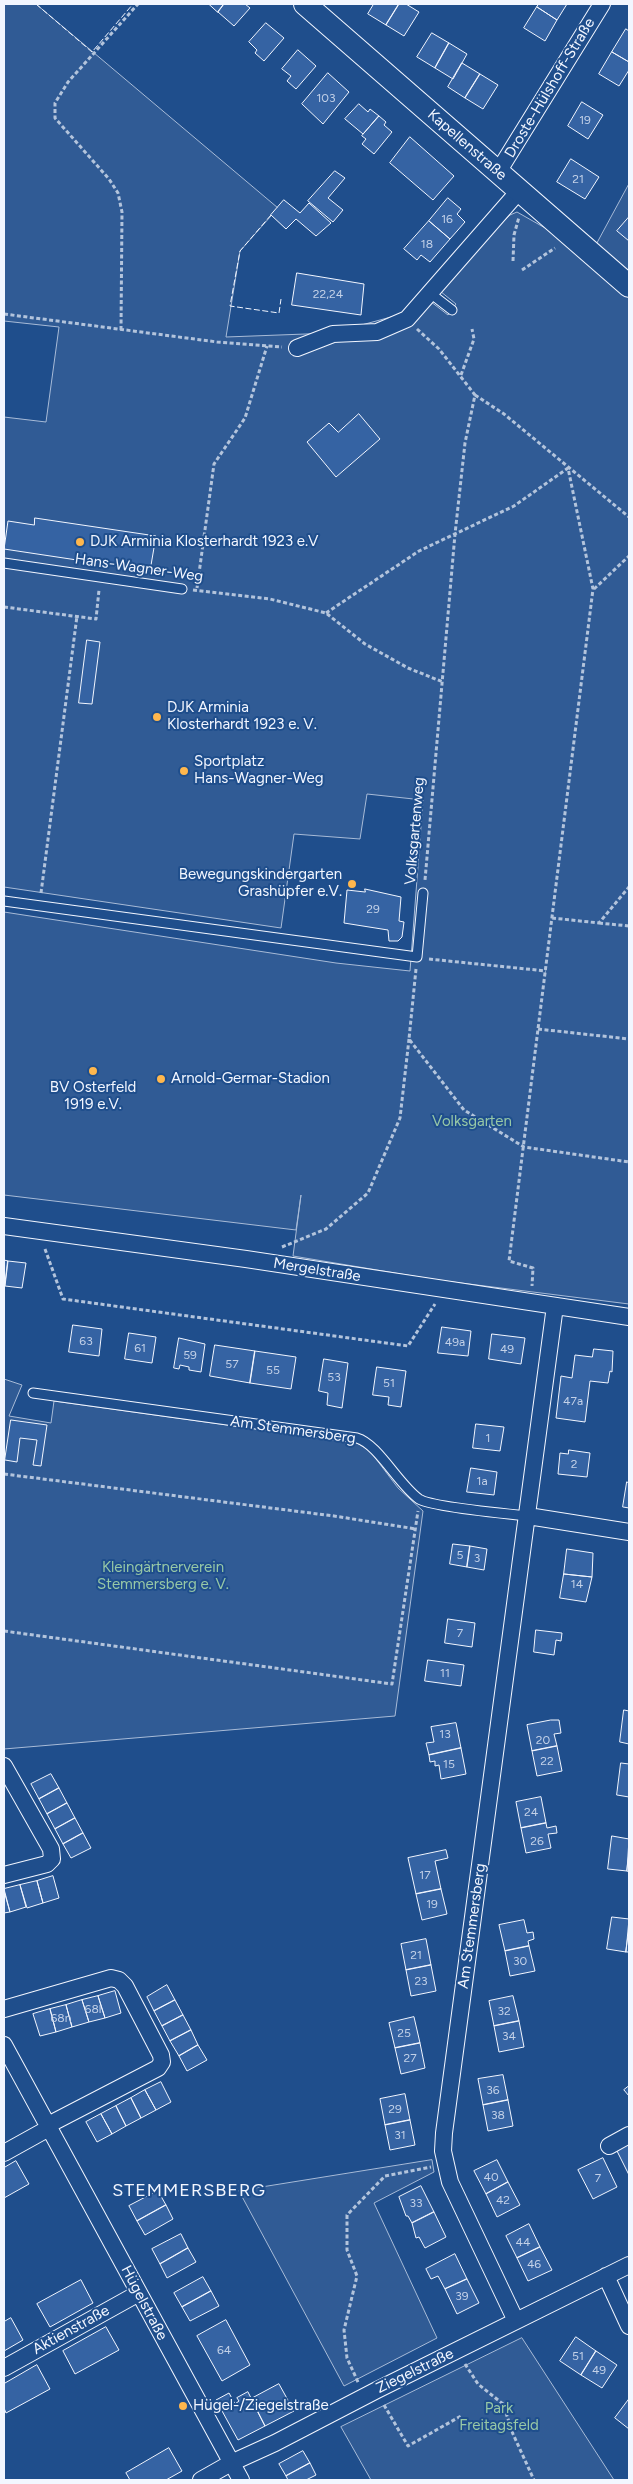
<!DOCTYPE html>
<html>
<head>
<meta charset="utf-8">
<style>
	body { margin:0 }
	#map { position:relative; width:633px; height:2484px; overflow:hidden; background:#1f4e8c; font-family:Figtree,sans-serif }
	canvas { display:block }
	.frame { position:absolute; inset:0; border:5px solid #f2f6ff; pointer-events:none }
</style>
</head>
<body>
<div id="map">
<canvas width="633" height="2484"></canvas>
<div class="frame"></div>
</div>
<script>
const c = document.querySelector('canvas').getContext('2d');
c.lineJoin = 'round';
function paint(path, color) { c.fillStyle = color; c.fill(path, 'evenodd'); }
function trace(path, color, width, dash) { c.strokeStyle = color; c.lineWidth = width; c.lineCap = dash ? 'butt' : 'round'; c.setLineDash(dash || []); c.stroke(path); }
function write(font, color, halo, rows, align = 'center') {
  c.font = font + ' Figtree,sans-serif'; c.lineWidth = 4; c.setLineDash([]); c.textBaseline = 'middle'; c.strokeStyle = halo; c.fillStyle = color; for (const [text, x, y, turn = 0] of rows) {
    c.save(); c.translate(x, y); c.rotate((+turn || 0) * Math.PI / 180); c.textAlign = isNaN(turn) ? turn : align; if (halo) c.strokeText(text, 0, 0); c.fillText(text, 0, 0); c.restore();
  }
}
const built = new Path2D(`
	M4,4H36L278,208L240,251L226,337L332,333L402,314L426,298L448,315L456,304L435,287L510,215L517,212L561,237L629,296V1304L437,1280L293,1256L301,1195L296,1230L4,1195V912L336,963L410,971L423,800L367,794L360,839L294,834L281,928L4,887V417L46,422L59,327L4,321Z
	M629,184V282L593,251Z
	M4,1379L22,1385L9,1416L51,1423L54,1401L357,1443L370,1451L398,1488L423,1511L395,1716L4,1749Z
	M432,2160L434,2172L374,2203L437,2338L344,2386L239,2191Z
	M522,2338L614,2480H371L341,2427Z`);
paint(built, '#305b95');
trace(built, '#a8bbd7', 1);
const building = new Path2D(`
	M209,4H224L218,12Z
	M224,4H245L250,8L234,26L218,12Z
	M374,4H399L386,25L368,14Z
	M399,4H406L419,12L404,36L386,25Z
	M539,4H567L557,20L537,7Z
	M537,7L557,20L545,41L524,28Z
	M266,23L284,38L264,61L255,53L257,50L249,42Z
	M626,29L629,31V62L612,52Z
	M432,33L449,43L435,68L417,57Z
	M449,43L467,54L453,79L435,68Z
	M298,50L316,66L296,89L287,81L291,76L282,69Z
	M612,52L629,62V70L619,86L599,74Z
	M462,63L480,74L465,98L448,87Z
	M328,73L349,92L323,124L302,104Z
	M480,74L498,85L483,109L465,98Z
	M582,102L603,115L588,139L568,126Z
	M359,104L368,112L370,109L379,116L363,134L345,119Z
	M379,116L386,122L384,125L392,132L374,154L362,144L366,139L362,136Z
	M410,137L454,176L433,200L390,163Z
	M571,159L599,177L585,199L557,182Z
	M335,171L345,178L328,198L343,210L333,222L308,201Z
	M448,198L461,209L457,214L465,222L450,239L429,221Z
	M284,200L300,213L309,203L331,223L316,236L296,219L286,229L271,215Z
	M629,217V241L617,231Z
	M429,221L450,239L430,262L421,255L417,260L404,249Z
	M297,273L364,284L361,315L292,305Z
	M359,414L380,439L336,477L307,442L329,423L338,432Z
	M35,518L156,536L150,571L4,549L8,521L34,525Z
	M87,640L100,642L92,704L79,703Z
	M365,889L401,897L399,921L404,922L402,937L398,941H389L388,930L344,923L347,890L365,892Z
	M4,1260L8,1261L5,1286L4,1285Z
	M8,1261L26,1263L22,1288L5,1286Z
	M73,1325L102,1329L99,1356L69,1352Z
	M442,1327L471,1331L468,1356L438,1353Z
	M129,1333L156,1337L152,1363L125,1359Z
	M492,1334L525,1338L521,1364L489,1359Z
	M179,1338L205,1344L201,1372L189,1370V1367L180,1365L179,1369L174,1368Z
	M215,1345L255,1351L250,1383L210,1376Z
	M594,1349L613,1351L612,1372L610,1371L608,1383L590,1381L585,1422L556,1418L561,1376L572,1378L575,1355L592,1357Z
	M255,1351L296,1357L291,1389L250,1383Z
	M324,1359L348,1363L342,1408L327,1405L328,1393L319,1391Z
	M377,1367L406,1371L401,1407L388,1405L389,1397L373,1395Z
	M11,1420L47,1425L41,1466L33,1465L37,1440L20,1438L17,1462L5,1460Z
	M476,1424L504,1427L500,1451L473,1448Z
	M569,1450L590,1453L587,1477L558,1474L560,1453L568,1454Z
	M471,1468L497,1472L494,1495L467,1492Z
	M627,1482L629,1483V1508L623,1507Z
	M453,1544L470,1546L467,1567L450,1564Z
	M470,1546L487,1549L484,1570L467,1567Z
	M567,1549L593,1553L592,1577L564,1574Z
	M564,1574L592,1577L586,1602L560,1598Z
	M448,1619L475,1623L472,1647L445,1643Z
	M536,1630L562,1633L561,1641L556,1640L554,1655L534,1652Z
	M428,1660L464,1665L461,1686L425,1681Z
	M624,1710L629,1711V1744L620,1742Z
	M551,1720H559L561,1733L554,1734L557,1746L532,1751L527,1725Z
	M456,1723L461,1748L429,1755L426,1743L434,1742L431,1727Z
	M557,1746L562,1771L537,1776L532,1751Z
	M461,1748L466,1774L441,1779L439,1765L435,1766V1761L430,1762L429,1755Z
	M621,1763L629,1764V1797L617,1795Z
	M51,1774L59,1788L39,1799L31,1784Z
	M59,1788L67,1803L47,1814L39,1799Z
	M541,1797L546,1823L521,1828L516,1802Z
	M67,1803L75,1818L55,1829L47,1814Z
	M75,1818L83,1833L63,1844L55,1829Z
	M546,1823L547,1828L556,1826L557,1833L548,1834L551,1848L526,1853L521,1828Z
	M83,1833L91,1848L71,1858L63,1844Z
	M612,1836L629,1839L627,1871L608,1869Z
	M446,1850L448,1858L435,1861L441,1889L416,1894L408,1858Z
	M629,1853V1872L627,1871Z
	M53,1876L59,1898L43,1903L37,1881Z
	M37,1881L43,1903L27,1908L20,1885Z
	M20,1885L26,1907L10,1912L4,1889Z
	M441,1889L447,1914L422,1920L416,1894Z
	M4,1891L10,1912L4,1913Z
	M612,1917L629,1919L626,1952L607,1949Z
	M524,1920L527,1933L533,1932L534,1939L528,1941L529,1946L505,1951L499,1925Z
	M629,1929V1952H626Z
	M426,1939L431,1965L406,1970L401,1944Z
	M529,1946L535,1971L510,1976L505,1951Z
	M431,1965L436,1991L411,1996L406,1970Z
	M167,1985L175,2000L154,2011L147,1997Z
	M115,1991L121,2013L105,2018L98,1996Z
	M98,1996L105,2018L89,2022L82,2000Z
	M513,1996L519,2021L494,2026L489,2001Z
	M82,2000L89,2022L72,2027L66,2005Z
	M175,2000L183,2015L162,2026L154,2011Z
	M66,2005L72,2027L56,2032L50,2009Z
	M50,2009L56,2032L40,2036L33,2014Z
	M183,2015L191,2030L170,2041L162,2026Z
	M414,2017L420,2043L395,2048L389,2023Z
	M519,2021L524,2047L499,2052L494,2026Z
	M191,2030L198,2045L179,2056L170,2041Z
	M420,2043L425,2068L401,2074L395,2048Z
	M198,2045L207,2060L187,2071L179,2056Z
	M503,2075L508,2100L483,2105L478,2079Z
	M161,2082L171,2102L156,2110L145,2090Z
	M629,2086V2096L624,2090Z
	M145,2090L156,2110L141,2118L131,2098Z
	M405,2094L410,2120L385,2125L380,2099Z
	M131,2098L141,2118L126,2126L116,2106Z
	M508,2100L513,2126L488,2131L483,2105Z
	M116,2106L126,2126L112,2134L101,2114Z
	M101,2114L112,2134L97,2142L86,2122Z
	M410,2120L415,2145L390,2150L385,2125Z
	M629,2144V2175L617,2151Z
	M603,2158L617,2187L593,2199L578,2170Z
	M497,2160L508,2182L486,2194L474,2171Z
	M16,2161L29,2184L4,2198V2168Z
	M508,2182L520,2205L497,2217L486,2194Z
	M421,2186L434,2212L412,2223L408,2216H406L399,2197Z
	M158,2191L166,2205L137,2221L129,2206Z
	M166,2205L173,2219L145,2235L137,2221Z
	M434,2212L446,2237L425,2248L419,2237L416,2238L412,2223Z
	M529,2224L540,2247L517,2258L506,2236Z
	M181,2234L188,2248L160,2264L152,2249Z
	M540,2247L552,2270L528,2281L517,2258Z
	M188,2248L196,2262L167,2278L160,2264Z
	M455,2254L467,2279L445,2289L438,2276L431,2279L426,2269Z
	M203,2277L211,2291L182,2307L174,2293Z
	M467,2279L479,2303L457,2314L445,2289Z
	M81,2280L93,2303L50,2327L37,2304Z
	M211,2291L219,2306L190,2321L182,2307Z
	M11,2318L23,2340L4,2351V2322Z
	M226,2320L250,2365L222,2381L197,2336Z
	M106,2327L119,2350L75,2374L63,2351Z
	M576,2337L596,2351L581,2375L560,2361Z
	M596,2351L617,2365L602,2388L581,2375Z
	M37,2365L50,2389L6,2413L4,2408V2384Z
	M279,2384L294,2411L265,2426L251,2399Z
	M248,2392L265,2426L238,2440L216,2400L229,2393L235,2404L239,2401L237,2398Z
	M629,2399V2429L615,2418Z
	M169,2448L182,2471L166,2480H130L126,2473Z
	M303,2451L310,2463L286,2476L279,2464Z
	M310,2463L316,2475L306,2480H288L286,2476Z`);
paint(building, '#3563a3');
trace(building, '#f2f6ff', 1);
const lane = new Path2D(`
	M430,293L452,310
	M4,563L182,589
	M4,901L417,957L423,893
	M33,1393L357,1438C378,1444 398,1484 419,1499C431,1507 509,1514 528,1516`);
const street = new Path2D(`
	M498,172L602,4
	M297,348L333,334L377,332L407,319L519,191
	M4,1226L246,1259L629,1317
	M528,1516L629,1532
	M4,1766L51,1849L52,1859L47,1864L4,1875
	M4,2009L111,1978L119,1980L125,1986L161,2055L162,2062L158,2068L48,2125
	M4,2045L241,2480
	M609,2146L629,2135
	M4,2153L49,2128
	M606,2276L629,2326
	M516,2321L450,2182L443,2151L444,2133L555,1306
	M4,2368L139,2293
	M201,2480L231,2463L275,2443L377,2390L629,2265`);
const secondary = new Path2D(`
	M305,4L629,286`);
trace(lane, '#f2f6ff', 11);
trace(street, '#f2f6ff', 18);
trace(secondary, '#f2f6ff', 24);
trace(new Path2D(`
	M513,261L514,235L519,217
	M522,270L555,248
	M4,314L217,342L282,347
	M417,329L439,349L475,395L465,443L455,534L425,880
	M121,330L122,212L118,193L109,179L55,118V103L68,82L138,4
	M461,375L474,339L472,329
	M475,395L504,414L629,517
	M197,588L214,464L245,418L267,346
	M594,589L629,556
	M193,590L270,599L326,613L365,644L408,668L443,682
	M4,607L96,619L99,590
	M326,613L419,551L514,506L568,468L593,589L509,1261L533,1268L532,1286
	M41,893L77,616
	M552,918L599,923L629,887
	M599,923L629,926
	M429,959L546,971
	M416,969L409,1039L464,1110L524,1147L629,1162
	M538,1029L629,1039
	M282,1247L326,1229L368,1193L400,1118L409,1039
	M45,1249L63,1299L408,1346L435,1304
	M4,1474L334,1516L416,1529
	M4,1631L392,1684L418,1511
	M465,2364L478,2384L503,2404L513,2434L534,2480
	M358,2382L347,2358L344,2330L357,2276L347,2250V2215L385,2176L431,2167
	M384,2405L408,2446L461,2416`), '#b3c4dc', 3, [4, 2.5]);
trace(lane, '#1f4e8c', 9);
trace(street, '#1f4e8c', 16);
trace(secondary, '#1f4e8c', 22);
trace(new Path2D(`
	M36,4L92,52L133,4
	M271,215L240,251L230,306L279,313L281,299`), '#f2f6ff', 1, [6, 2.5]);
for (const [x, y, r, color] of [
	[80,542,5,"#ffb74d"],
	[157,717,5,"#ffb74d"],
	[184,771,5,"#ffb74d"],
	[352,884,5,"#ffb74d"],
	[93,1071,5,"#ffb74d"],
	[161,1079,5,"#ffb74d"],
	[183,2406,5,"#ffb74d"]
]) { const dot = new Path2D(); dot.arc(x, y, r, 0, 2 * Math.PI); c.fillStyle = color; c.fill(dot); trace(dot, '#1f4e8c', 2); }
write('12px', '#c3d1e8', null, [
	["103",326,98],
	["19",585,120],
	["21",578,179],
	["16",447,219],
	["18",427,244],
	["22,24",328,294],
	["29",373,909],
	["63",86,1341],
	["49a",455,1342],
	["61",140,1348],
	["49",507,1349],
	["59",190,1355],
	["57",232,1364],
	["55",273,1370],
	["53",334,1377],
	["51",389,1383],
	["47a",573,1401],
	["1",488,1438],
	["2",574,1464],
	["1a",482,1481],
	["5",460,1555],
	["3",477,1558],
	["14",577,1584],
	["7",460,1633],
	["11",445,1673],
	["13",445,1734],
	["20",543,1740],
	["22",547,1761],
	["15",449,1764],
	["24",531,1812],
	["26",537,1841],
	["17",425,1875],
	["19",432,1904],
	["21",416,1955],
	["30",520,1961],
	["23",421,1981],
	["68l",93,2009],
	["32",504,2011],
	["68n",61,2018],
	["25",404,2033],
	["34",509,2036],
	["27",410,2058],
	["36",493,2090],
	["29",395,2109],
	["38",498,2115],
	["31",400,2135],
	["40",491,2177],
	["7",598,2178],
	["42",503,2200],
	["33",416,2203],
	["44",523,2242],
	["46",534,2264],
	["39",462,2296],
	["64",224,2350],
	["51",578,2356],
	["49",599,2370]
]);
write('15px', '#f2f6ff', '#1f4e8c', [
	["Droste-Hülshoff-Straße",550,88,-59],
	["Kapellenstraße",467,145,41],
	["Hans-Wagner-Weg",139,568,8],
	["Volksgartenweg",415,831,-85],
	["Mergelstraße",317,1270,9],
	["Am Stemmersberg",293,1430,8],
	["Am Stemmersberg",472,1926,-82],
	["Hügelstraße",144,2303,62],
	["Aktienstraße",71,2330,-29],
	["Ziegelstraße",415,2371,-26]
]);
write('15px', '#f2f6ff', '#1f4e8c', [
	["DJK Arminia Klosterhardt 1923 e.V",90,542],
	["DJK Arminia",167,708],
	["Klosterhardt 1923 e. V.",167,725],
	["Sportplatz",194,762],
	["Hans-Wagner-Weg",194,779],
	["Bewegungskindergarten",342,875,"right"],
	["Grashüpfer e.V.",342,892,"right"],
	["Arnold-Germar-Stadion",171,1079],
	["BV Osterfeld",93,1088,"center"],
	["1919 e.V.",93,1105,"center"],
	["Hügel-/Ziegelstraße",193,2406]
], 'left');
write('15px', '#97c8a6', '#1f4e8c', [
	["Volksgarten",472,1122],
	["Kleingärtnerverein",163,1568],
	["Stemmersberg e. V.",163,1585],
	["Park",499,2409],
	["Freitagsfeld",499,2426]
]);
c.letterSpacing = '1px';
write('18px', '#f2f6ff', '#1f4e8c', [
	["STEMMERSBERG",189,2191]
]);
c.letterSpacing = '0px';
</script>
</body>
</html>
